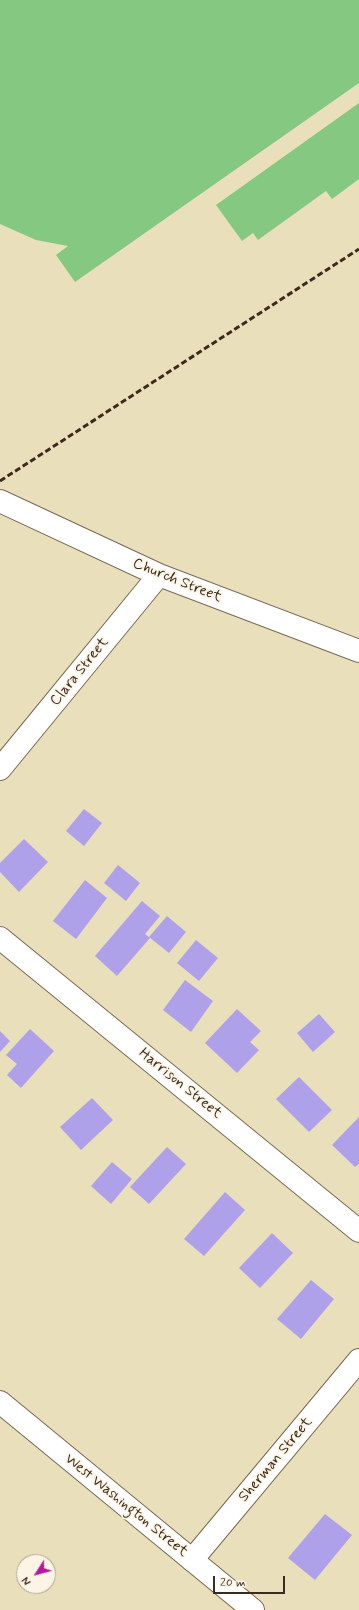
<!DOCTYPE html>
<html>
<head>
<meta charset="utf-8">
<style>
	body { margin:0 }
	#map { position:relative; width:359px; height:1610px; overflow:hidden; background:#eadfbb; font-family:Mynerve,sans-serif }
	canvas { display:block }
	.north { position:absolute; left:16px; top:1554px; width:40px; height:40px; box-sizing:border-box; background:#fcf5e5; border:1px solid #afa495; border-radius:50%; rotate:234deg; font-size:11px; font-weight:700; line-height:16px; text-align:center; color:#3b2a1e }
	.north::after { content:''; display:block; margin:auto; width:14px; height:18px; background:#b5179e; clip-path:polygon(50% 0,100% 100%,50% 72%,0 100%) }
	.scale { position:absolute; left:213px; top:1576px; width:72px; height:18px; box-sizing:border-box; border:2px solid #3b2a1e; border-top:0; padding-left:5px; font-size:12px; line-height:14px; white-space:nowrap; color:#3b2a1e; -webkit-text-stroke:3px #fcf5e5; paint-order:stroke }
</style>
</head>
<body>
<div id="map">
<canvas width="359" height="1610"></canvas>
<div class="north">N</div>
<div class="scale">20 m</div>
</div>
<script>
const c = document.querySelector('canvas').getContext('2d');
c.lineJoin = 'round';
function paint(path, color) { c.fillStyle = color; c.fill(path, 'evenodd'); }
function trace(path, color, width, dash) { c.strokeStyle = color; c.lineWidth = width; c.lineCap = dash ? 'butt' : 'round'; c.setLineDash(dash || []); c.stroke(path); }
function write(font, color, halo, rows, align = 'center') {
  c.font = font + ' Mynerve,sans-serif'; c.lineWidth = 3.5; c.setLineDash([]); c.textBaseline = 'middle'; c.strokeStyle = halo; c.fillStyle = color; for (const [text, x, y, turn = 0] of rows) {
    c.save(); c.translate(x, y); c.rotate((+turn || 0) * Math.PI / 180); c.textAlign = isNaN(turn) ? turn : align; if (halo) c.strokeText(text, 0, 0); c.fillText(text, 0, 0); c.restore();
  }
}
paint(new Path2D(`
	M0,0H359V83L75,282L56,255L68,246L36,240L0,224Z
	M359,103V179L332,199L326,191L258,240L253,233L242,241L216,205Z`), '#85c882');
paint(new Path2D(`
	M84,809L102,823L84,846L66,831Z
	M24,839L48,862L19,892L0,872V863Z
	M118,865L140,883L126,901L104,883Z
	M85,880L107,898L76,939L53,921Z
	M142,901L160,916L145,934L150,938L117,976L95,956Z
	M167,916L186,932L169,953L149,937Z
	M196,940L218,958L199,981L177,963Z
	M185,980L213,1001L191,1032L163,1010Z
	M237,1009L261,1031L250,1042L259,1050L237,1073L205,1043Z
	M319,1014L335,1032L313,1052L297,1033Z
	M30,1029L54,1051L21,1088L7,1075L17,1064L6,1055Z
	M0,1031L10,1041L0,1052Z
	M299,1077L332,1110L309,1132L276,1099Z
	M92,1098L113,1120L81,1150L60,1127Z
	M359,1117V1164L355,1167L332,1145Z
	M167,1147L186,1164L149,1204L130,1187Z
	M112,1162L132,1179L111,1204L91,1186Z
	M225,1192L245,1210L204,1256L184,1239Z
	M272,1233L293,1253L260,1288L239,1268Z
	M311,1280L334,1299L301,1339L277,1319Z
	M325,1514L352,1535L315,1580L288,1558Z`), '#afa1e9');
const minor = new Path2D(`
	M0,501L159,575L359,651
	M0,769L159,575
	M0,938L359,1231
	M192,1560L359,1360`);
const secondary = new Path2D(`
	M0,1402L253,1610`);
trace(minor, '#786955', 24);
trace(secondary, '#786955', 24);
trace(minor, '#fff', 22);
trace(secondary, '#fff', 22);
trace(new Path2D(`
	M0,481L359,249`), '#3b2a1e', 3, [6, 3]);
write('15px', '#3b2a1e', '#fcf5e5', [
	["Church Street",177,581,22],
	["Clara Street",80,672,-51],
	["Harrison Street",180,1084,39],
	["Sherman Street",276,1460,-50],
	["West Washington Street",126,1506,39]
]);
</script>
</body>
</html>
